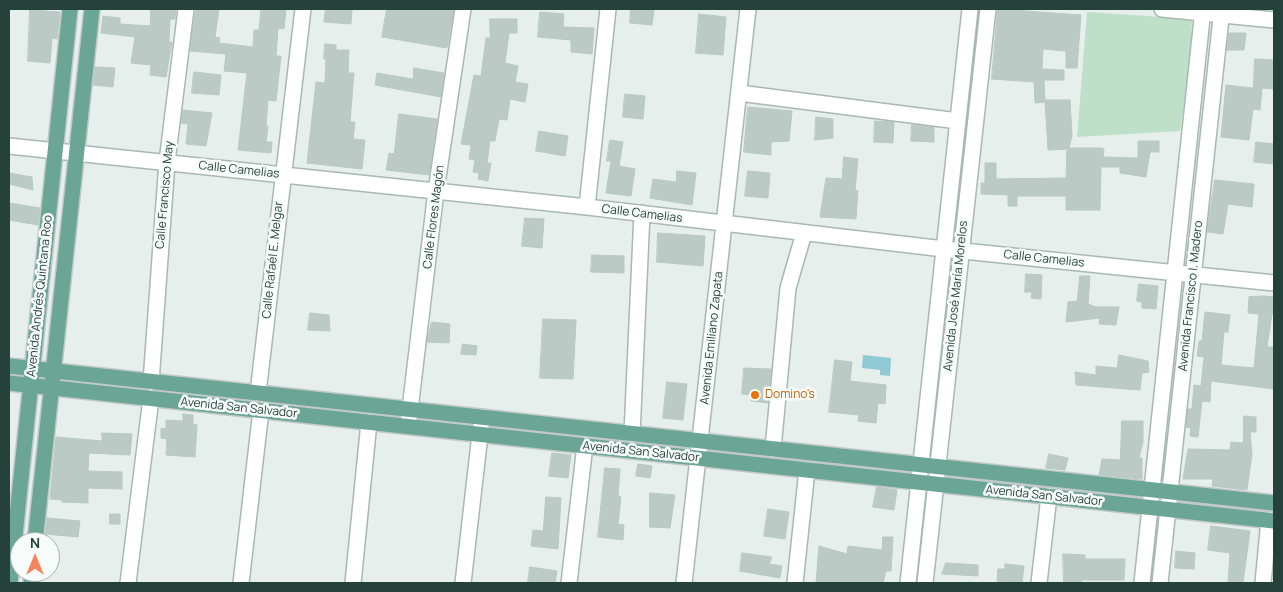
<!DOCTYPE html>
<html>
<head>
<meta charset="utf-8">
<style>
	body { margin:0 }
	#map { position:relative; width:1283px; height:592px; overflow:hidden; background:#e6efeb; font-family:Manrope,sans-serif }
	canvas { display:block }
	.frame { position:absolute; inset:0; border:10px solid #24423a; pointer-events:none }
	.north { position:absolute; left:10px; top:532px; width:50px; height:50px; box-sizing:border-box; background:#f7fbf9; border:1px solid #a3b1ad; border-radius:50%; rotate:0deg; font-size:14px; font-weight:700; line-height:20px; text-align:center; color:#24423a }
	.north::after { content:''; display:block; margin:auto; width:18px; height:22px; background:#f4845f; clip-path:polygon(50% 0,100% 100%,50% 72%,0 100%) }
</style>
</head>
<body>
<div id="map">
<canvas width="1283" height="592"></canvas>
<div class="frame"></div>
<div class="north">N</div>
</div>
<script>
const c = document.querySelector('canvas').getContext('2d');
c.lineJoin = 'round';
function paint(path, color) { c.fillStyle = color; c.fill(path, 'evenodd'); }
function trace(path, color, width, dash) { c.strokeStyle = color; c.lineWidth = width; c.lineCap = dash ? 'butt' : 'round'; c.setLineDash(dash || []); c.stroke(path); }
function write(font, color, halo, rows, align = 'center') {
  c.font = font + ' Manrope,sans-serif'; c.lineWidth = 5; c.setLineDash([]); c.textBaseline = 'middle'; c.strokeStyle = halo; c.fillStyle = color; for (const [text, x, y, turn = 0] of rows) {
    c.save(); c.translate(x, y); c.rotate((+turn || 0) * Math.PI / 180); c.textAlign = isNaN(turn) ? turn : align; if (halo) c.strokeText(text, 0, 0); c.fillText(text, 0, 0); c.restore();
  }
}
paint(new Path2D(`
	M1087,12L1192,19L1189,74L1180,131L1077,137Z`), '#bfe0c8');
paint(new Path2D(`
	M863,355L891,358L890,376L880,375V370L862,368Z`), '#8ec9d4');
const building = new Path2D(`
	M151,9H176L175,19H170L169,42H172L166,77L150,75L151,65L131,63L135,37L101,33L103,16L120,18V24L150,26Z
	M196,9H219L215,37L220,38L219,43L253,47L254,30H259L261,9H286L284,29L278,28L276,56H281L276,101L268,100L266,126H268L266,142H272L271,153L238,150L247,73L224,71L226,54L190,51Z
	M326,9H352L351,24L324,22Z
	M387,9H454L447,48L382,37Z
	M631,9H654L652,25L630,23Z
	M998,9L1081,15L1077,68H1066V51L1043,49L1042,69L1064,70V80H1044L1045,100H1070L1072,136L1069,148H1101L1104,149L1103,157L1138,158V141H1159V152H1150L1146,177L1120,173V167H1101L1100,210H1066V196H1017V206H1008V195L981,194V183H985V163H996V179L1066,178L1067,149L1048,150L1045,102L1035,103L1034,82L992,79Z
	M30,10L60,12L57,39L52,38L50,63L28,61Z
	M540,12L564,14L563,27L594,28L592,54L571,52V40L538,37Z
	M699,14L726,17L723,55L696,53Z
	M490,19H517V33H509L505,63L518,66L515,82L528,84L525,102L510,99L507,120L499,119L495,141H490L487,163H491L488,181L478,179L479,173L473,172L475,160L469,159L471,145L461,144L474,75L481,76L486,38H490Z
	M1229,33H1246L1244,50H1227Z
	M325,44L336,45V50H349L348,73H354L350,122H355L353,139L365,140L362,169L307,163L316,82L325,83L326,59H324Z
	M1255,59L1274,60V89L1262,88L1260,110L1253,109L1249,140L1221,137L1226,85L1253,88Z
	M95,67L115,68L113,87L93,85Z
	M414,68L444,73L441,97L375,85L377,73L413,79Z
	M194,72L221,75L219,95L192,93Z
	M625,94L645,96L643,119L623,117Z
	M748,107L792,111L789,141L771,142V155L744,152Z
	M183,110L212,113L206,146L186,144L188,124L181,123Z
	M399,114L437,119L429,175L386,170L389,153L394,154Z
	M816,117L833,119V138L815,140Z
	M875,121L894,122L893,143L874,142Z
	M912,125L934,127V142L911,141Z
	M539,131L568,136L565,156L536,151Z
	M610,140L623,142L619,166L635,169L631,196L606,193L611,161H607Z
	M1256,142L1274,144V164L1254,162Z
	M844,157L858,159L855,190L858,191L856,219L820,217L826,178L842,179Z
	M677,171L696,173L692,205L650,198L653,179L676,182Z
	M748,171L770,173L768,198L745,196Z
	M9,173L32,177L33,190L9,184Z
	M1215,180L1254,184L1252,207L1228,204L1223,234L1207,232Z
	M9,203L40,208L38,225L9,220Z
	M525,218L544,219L542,248L522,246Z
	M658,233L705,236L703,266L657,262Z
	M592,255L624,256V273L591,272Z
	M1026,274L1042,275L1041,299L1031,298L1032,292H1025Z
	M1080,276H1090L1088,304L1096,307H1119L1116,325L1099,324L1100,318L1066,322L1068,302L1077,301Z
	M1139,284L1158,286L1156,309L1142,308V302L1137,301Z
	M1264,296L1274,297V314H1272L1267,347H1274V389L1211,381L1210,402L1202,401L1198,437L1190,436L1191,428L1186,427L1188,409H1192L1194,385L1201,386L1204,357L1197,356L1199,341H1202L1205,312L1230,315L1228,332H1224L1221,365L1254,368L1259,314L1248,313L1249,297Z
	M310,313L329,315L330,331L308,330Z
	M543,319L576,320L573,379L540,378Z
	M432,322L450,324L449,343L427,342Z
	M463,344L477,346L476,355L461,354Z
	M1119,355L1148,361L1149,372L1142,373L1140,390L1076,385L1075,372L1096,375V366L1117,368Z
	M835,360L852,362L850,381L886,385L885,404L878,403L876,423L858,421L859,415L829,412Z
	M744,368L771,369L768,403L751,401L752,395L742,394Z
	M667,382L687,384L683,420L663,418Z
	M183,414L193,415V424L197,425L195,457L166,455L167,439L161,438V428L166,429V420L183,421Z
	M1244,416L1256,417V432H1250L1252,454L1247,490L1212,486L1213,479H1183L1188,449L1230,450L1231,442L1243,443Z
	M1122,421H1143V442L1139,458H1142V479L1099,475L1102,459L1120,460Z
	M102,433L132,434L130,455L89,453L88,471L122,472V489L88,488V503L62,502V500L50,499L56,437L102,441Z
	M552,453L571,455L568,478L549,476Z
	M1049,454L1068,458L1065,470L1046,468Z
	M638,464L652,466L650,478L636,476Z
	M605,468L620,469L618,496L621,497L618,524L624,525L623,540L598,537Z
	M877,487L897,490L894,510L873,507Z
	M650,493L675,495L670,528L650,527Z
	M546,497L561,498L558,549L531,546L533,530L543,531Z
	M768,509L789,512L785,539L764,536Z
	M110,514H120V524H110Z
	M47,518L80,521L78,537L45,534Z
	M1211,526L1250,531L1243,583H1228L1230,553L1208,550Z
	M883,537H893L891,571H886L883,583H816L819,546L847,554L848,546L882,550Z
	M1176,551L1195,553L1194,569L1175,568Z
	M742,553L772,557L769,564L782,566L780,578L740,571Z
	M1063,554L1085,555V559H1125L1124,580H1081V583H1064Z
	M946,563L978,565V576L942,574Z
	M1005,564L1024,566L1022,583L997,581L998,569H1005Z
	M530,567L557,571L555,583H528Z`);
paint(building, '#bbcac4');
trace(building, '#b8c9c2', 1);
const minor = new Path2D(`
	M1162,9L1274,20
	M739,93L958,121
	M9,146L587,207L944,249L1274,283
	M587,207L608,9
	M151,382L167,162L186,9
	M258,393L303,9
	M408,426L436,191L463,9
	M632,434L642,213
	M773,449L788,288L804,233
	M128,583L151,398
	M241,583L261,410
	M353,583L369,422
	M463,583L482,417
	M569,583L585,445
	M684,583L748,9
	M795,583L807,470
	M908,583L970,9
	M925,583L988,9
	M1039,583L1049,496
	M1142,583L1203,9
	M1160,583L1222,9
	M1263,583L1269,520`);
const major = new Path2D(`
	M9,366L1274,503
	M9,383L1274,521
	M35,542L92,9
	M10,583L70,9
	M31,583L32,572`);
trace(minor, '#a8b8b2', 18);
trace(major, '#c2cac8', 18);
trace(minor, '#fff', 15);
trace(major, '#6aa596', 15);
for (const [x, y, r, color] of [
	[755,395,5,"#e8710a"]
]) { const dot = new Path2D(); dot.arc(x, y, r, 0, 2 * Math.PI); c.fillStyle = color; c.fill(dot); trace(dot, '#f7fbf9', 2); }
write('12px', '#24423a', '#f7fbf9', [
	["Calle Camelias",239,170,6],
	["Calle Francisco May",165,195,-85],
	["Calle Camelias",642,214,7],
	["Calle Flores Magón",434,217,-83],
	["Calle Camelias",1044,259,6],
	["Calle Rafaél E. Melgar",273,260,-84],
	["Avenida Andrés Quintana Roo",40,296,-84],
	["Avenida José María Morelos",956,296,-84],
	["Avenida Francisco I. Madero",1191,296,-84],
	["Avenida Emiliano Zapata",712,338,-84],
	["Avenida San Salvador",239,408,6],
	["Avenida San Salvador",641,452,6],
	["Avenida San Salvador",1044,496,6]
]);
write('12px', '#c56008', '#f7fbf9', [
	["Domino's",765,395]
], 'left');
</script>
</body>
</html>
